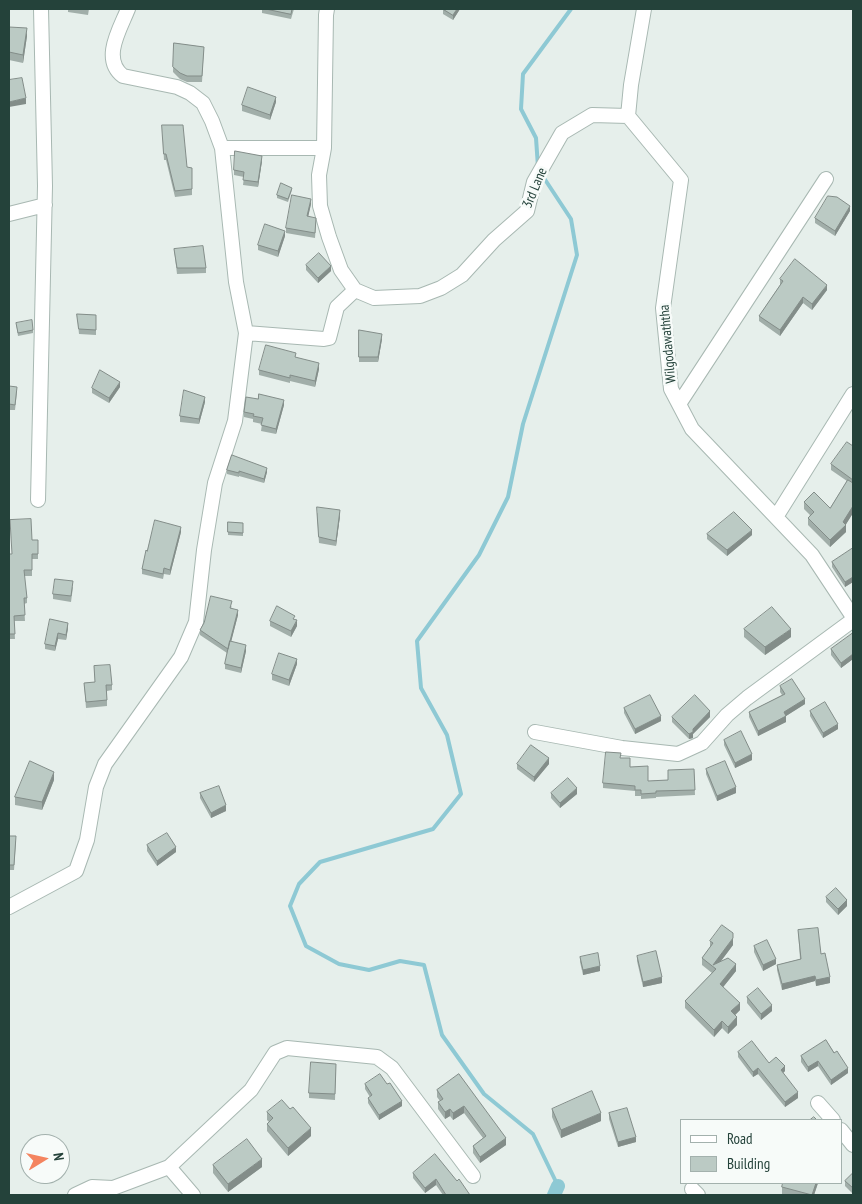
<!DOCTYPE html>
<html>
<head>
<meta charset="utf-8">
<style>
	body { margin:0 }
	#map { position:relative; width:862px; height:1204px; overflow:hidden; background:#e6efeb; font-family:"PT Sans Narrow",sans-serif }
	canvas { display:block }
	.frame { position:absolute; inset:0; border:10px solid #24423a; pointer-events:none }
	.legend { position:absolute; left:680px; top:1119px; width:162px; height:65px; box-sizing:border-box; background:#f7fbf9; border:1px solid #a3b1ad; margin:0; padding:6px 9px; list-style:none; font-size:15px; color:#24423a }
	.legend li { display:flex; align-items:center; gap:10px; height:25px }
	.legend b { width:25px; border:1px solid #a3b1ad }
	.north { position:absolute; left:20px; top:1134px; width:50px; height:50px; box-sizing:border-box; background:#f7fbf9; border:1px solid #a3b1ad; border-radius:50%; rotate:81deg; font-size:14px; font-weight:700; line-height:20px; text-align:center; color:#24423a }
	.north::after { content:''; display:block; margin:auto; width:18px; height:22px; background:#f4845f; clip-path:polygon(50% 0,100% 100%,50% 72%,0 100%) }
</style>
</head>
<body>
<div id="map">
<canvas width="862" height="1204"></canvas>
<div class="frame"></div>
<ul class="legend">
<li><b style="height:6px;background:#fff"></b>Road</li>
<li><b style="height:14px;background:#bbcac4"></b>Building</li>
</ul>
<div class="north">N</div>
</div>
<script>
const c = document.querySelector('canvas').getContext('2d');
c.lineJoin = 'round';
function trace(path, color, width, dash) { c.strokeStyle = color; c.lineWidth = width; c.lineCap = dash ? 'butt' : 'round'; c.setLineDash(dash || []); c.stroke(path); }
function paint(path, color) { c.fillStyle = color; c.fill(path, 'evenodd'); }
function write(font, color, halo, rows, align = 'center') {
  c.font = font + ' "PT Sans Narrow",sans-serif'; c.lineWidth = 5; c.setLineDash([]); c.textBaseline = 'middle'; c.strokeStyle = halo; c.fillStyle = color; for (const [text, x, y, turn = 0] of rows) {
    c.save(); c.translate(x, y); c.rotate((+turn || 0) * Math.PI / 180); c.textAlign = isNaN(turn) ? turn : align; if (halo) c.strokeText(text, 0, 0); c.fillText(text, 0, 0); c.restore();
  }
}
trace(new Path2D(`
	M538,167L536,138L521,109L523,74L571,9
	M542,175L571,219L577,255L523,424L508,497L479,555L417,641L421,688L447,735L461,794L433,829L320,862L299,884L290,906L306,946L339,964L369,970L400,961L424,965L442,1035L484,1094L533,1134L558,1186L559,1195`), '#8ec9d4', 4);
trace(new Path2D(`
	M554,1195L558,1186`), '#8ec9d4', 14);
const minor = new Path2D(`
	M327,9L326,15L324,148L319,175L320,206L329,237L341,270L355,290L374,298L420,296L441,288L462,275L494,240L527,211L534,182L562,133L592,115L628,116
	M628,116L681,180L663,308L671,389L692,429L812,555L853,617
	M628,116L631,85L644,9
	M222,148H324
	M9,214L45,205
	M246,333L324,339L329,338L337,307L355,290
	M679,404L826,179
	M38,500L45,186L41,9
	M776,517L853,394
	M535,732L622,748L678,754L702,743L727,715L747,698L853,620
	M9,907L76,871L87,840L96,787L105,764L181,657L196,622L204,550L215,483L235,421L246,333L236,282L222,148L212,121L203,103L190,93L177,87L123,76C101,59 120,29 128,9
	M818,1103L833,1120
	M841,1130L853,1145
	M169,1167L193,1195
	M692,1189L698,1195
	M75,1195L92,1187L113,1188L169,1167L251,1090L275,1053L287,1048L377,1057L392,1068L473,1176`);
trace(minor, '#a8b8b2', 16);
trace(minor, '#fff', 14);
paint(new Path2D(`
	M68,9H89L88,15L68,12Z
	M262,9H294L291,19L262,13Z
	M443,9H460L453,20L443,14Z
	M9,27L27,36L23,63L9,60Z
	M174,43L204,47L202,82H187L180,79L173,72Z
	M276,102L270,120L242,111V105Z
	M162,125L187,167L192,168V195L175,197L166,160H164Z
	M262,161L258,187L243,185L244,177L234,175V170Z
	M292,190L288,202L277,198V195Z
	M311,204L308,216L316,223L315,238L286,233V228Z
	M850,211L835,236L815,223V218Z
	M285,236L278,257L258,250V245Z
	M174,249L206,268V273L177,274Z
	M306,265L331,271L318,283L306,270Z
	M780,279L827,290L812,310L803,303L780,336L759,321V316L780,285Z
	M77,314L96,315V335L79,334Z
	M16,323L33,330V333L18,336Z
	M359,330L382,339L378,362H359Z
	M296,358L319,369L315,387L290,381V383L259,375V370Z
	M9,386L17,392L15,410H9Z
	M120,387L109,403L92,393V388Z
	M205,402L199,424L180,422V416Z
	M284,405L276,434L261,431L262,424L253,422V419L244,417V412Z
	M853,446V513L846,524V532L830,547L808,525V518L810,515L804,509V502L830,508L847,481L831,470V464Z
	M227,470L267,472L264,483L239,476V477L227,474Z
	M317,513L340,516L336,546L319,543Z
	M228,522L243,523V536L228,535Z
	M181,532L170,575L164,574L163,579L142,574V569L147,551Z
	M707,534L752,535L727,556L707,539Z
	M32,540H38V559H32V576H24L27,598V603L24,604L25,621H14L15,639H9V554H12Z
	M853,548V582L845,587L832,567V562Z
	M73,587L71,602L53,599V594Z
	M232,606L231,608L238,615L231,641L246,651L241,673L225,669V664L227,653L200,635V630Z
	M270,621L297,626L291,637L270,626Z
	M68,623V628L66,640L58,639L55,651L45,649V644Z
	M744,629L791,637L765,655L744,637Z
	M853,633V659L841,668L831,655V649Z
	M297,664L289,686L272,680V674Z
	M94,666L112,685V690L107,691V706L86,708L84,683L95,682Z
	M780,686L805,704L786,716V722L758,736L749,717V712L782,695L780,692Z
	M624,708L661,721L635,734L624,713Z
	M810,711L838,729L823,738L810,716Z
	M672,717H710L693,734V738L689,739L672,722Z
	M724,740L752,760L735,768L724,745Z
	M621,758L630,767L648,781L668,780L694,769L695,795L656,797V798L641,799V796H635V791L603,788V783Z
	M517,764H549L534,782L517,769Z
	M706,769L736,793L717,801L706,774Z
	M54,780L42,810L15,805V797Z
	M200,793L226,811L211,818L200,798Z
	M551,793L577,794L560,808L551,798Z
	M9,836L16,841L14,870H9Z
	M147,845L176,852L157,866L147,851Z
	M826,897L847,906L838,915L826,902Z
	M798,930L821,954L830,983L816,986L815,981L782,990L777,970V965L800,959Z
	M710,941L733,945L721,961L736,971L723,987L740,1010L735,1015L737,1025L728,1034L722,1028L714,1037L685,1008V1001L712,973L702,965V958L710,947Z
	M754,946L776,964L763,971L754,952Z
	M637,956L662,983L643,987L637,961Z
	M580,957L600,971L583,975L580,962Z
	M747,997L772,1011L761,1020L747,1003Z
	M826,1040L848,1073L831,1085L818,1066L808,1072L801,1062V1056Z
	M738,1052L769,1063L785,1071L783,1073L798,1098L785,1107L758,1074L753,1077L738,1057Z
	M336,1064L335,1100L309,1098V1093Z
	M459,1074L506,1145L480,1163L473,1153V1146L483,1138L464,1113L453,1120L450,1116L445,1119L438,1109V1102L440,1101L437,1097V1090Z
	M365,1084L402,1106L379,1120L368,1103V1098L370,1097L365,1089Z
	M552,1109L601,1121L561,1138L552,1117Z
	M267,1112L311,1136L288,1156L267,1131V1124L269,1122L267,1120Z
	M609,1113L636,1142L618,1147L609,1119Z
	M213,1165L262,1167L228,1192L213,1173Z
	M413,1173L457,1181L470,1195H443L436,1185L425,1193L413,1178Z
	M853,1173V1194L845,1186V1181Z
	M783,1183H818L814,1195H784L782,1194V1187Z`), '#a1aea9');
paint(new Path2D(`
	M457,9H460L453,20V15Z
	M27,28V36L23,63V55Z
	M276,97V102L270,120V115Z
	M26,98V104L9,107V102Z
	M262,156V161L258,187V182Z
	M311,199V204L307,222V216Z
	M850,206V211L835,236V231Z
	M285,231V236L278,257V251Z
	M331,266V271L318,283V278Z
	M827,285V290L812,310V304Z
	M803,297V303L780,336V330Z
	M382,334V339L378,362V357Z
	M319,363V369L315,387V381Z
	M120,382V387L109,403V398Z
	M205,397V402L199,424V419Z
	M284,400V405L276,434V429Z
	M267,468V472L264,483V479Z
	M853,506V513L845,526L846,525V532L830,547V540Z
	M340,510V516L336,546V541Z
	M181,527V532L170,575V570Z
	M752,530V535L727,556V550Z
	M853,577V582L845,587V582Z
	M238,610V615L228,654V649Z
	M297,620V626L291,637V631Z
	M68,623V628L66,640V635Z
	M791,629V637L765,655V647Z
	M58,633V639L55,651V646Z
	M246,645V651L241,673V668Z
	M853,654V659L841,668V663Z
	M297,659V664L289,686V680Z
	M805,699V704L786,716V722L758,736V731L784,712Z
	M710,711V717L693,734V738L689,739V734L693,729Z
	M661,716V721L635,734V729Z
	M838,724V729L823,738V733Z
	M752,754V760L735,768V763Z
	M549,758V764L534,782V777Z
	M54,772V780L42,810V802Z
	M736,787V793L717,801V796Z
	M577,788V794L560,808V803Z
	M226,805V811L211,818V813Z
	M176,847V852L157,866V861Z
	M847,900V906L838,915V909Z
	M733,938V945L715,969L713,965Z
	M776,959V964L763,971V965Z
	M736,964V971L720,991V984Z
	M600,966V971L583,975V970Z
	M815,976V981L782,990V984Z
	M662,977V983L643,987V982Z
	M830,977V983L816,986V980Z
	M740,1003V1010L731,1019V1011Z
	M772,1005V1011L761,1020V1014Z
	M737,1017V1025L728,1034V1027Z
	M722,1021V1028L714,1037V1030Z
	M818,1061V1066L808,1072V1067Z
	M785,1066V1071L781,1075V1070Z
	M758,1068V1074L753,1077V1072Z
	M848,1068V1073L831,1085V1080Z
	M798,1092V1098L785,1107V1102Z
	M402,1101V1106L379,1120V1115Z
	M464,1106V1113L453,1120V1113Z
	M450,1109V1116L445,1119V1112Z
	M601,1113V1121L561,1138V1130Z
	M311,1128V1136L288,1156V1148Z
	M636,1137V1142L618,1147V1142Z
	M506,1138V1145L480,1163V1157Z
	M262,1159V1167L228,1192V1184Z
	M436,1179V1185L425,1193V1188Z
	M816,1183H818L814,1195H812Z`), '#838d89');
const building = new Path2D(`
	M266,9H292L291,14Z
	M443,9H457L453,15Z
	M9,27L27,28L23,55L9,52Z
	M174,43L204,47L202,76H187L180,73L173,67Z
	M22,78L26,98L9,102V80Z
	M248,87L276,97L270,115L242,105Z
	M162,125H183L187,167L192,168V189L175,191L166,154H164Z
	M235,151L262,156L258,182L243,180L244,172L234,170Z
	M281,183L292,188L288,199L277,195Z
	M292,195L311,199L307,216L316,218L315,233L286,228Z
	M828,196L837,197L850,206L835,231L815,218Z
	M265,224L285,231L278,251L258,245Z
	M203,246L206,268H177L174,249Z
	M319,253L331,266L318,278L306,265Z
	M795,259L827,285L812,304L803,297L780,330L759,316L783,281L780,279Z
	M77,314L96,315V330L79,329Z
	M32,320L33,330L18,333L16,323Z
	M359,330L382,334L378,357H359Z
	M266,345L296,353L295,357L319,363L315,381L290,375V378L259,370Z
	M100,370L120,382L109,398L92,388Z
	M9,386L17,387L15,405L9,404Z
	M184,390L205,397L199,419L180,416Z
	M259,394L284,400L276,429L261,425L263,418L253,416L254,414L244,412L246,397L258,399Z
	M847,442L853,446V480L831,464Z
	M232,455L267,468L264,479L239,471V473L227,470Z
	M848,480L853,483V506L843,522L846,525L830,540L808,518L814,512L804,502L814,492L830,508Z
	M317,507L340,510L336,541L319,537Z
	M734,512L752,530L727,550L707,534Z
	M31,519L32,540H38V554H32V570H24L27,598H24L25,615L14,616L15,634H9V554H12L10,520Z
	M155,520L181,527L170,570L164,568L163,574L142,569L146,550L147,551Z
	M228,522L243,523V533L228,532Z
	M853,548V577L845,582L832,562Z
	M55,579L73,581L71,596L53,594Z
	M211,596L232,601L230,608L238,610L228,649L200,630L204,623Z
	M277,606L295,616L293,619L297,620L291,631L270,621Z
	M772,607L791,629L765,647L744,629Z
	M50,619L68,623L66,635L58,633L55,646L45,644Z
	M853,633V654L841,663L831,649Z
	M230,641L246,645L241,668L225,664Z
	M279,653L297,659L289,680L272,674Z
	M110,665L112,685H106L107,700L86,702L84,683L95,682L94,666Z
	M792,679L805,699L784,712L786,716L758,731L749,712L785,694L780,686Z
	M650,695L661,716L635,729L624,708Z
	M695,695L710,711L693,729V732L689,734L672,717Z
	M825,702L838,724L823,733L810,711Z
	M741,731L752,754L735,763L724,740Z
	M531,745L549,758L534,777L517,764Z
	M606,752L621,753L620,758H630V767L648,766V781L668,780V770L694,769L695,790L656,791V793L641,794V790H635V786L603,783Z
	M30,761L54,772L42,802L15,797Z
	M725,761L736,787L717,796L706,769Z
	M568,778L577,788L560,803L551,793Z
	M219,786L226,805L211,813L200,793Z
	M167,833L176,847L157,861L147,845Z
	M9,836H16L14,865H9Z
	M836,888L847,900L838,909L826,897Z
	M722,925L733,933V938L713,965L728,958L736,964L720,984L740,1003L731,1011L737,1017L728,1027L722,1021L714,1030L685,1001L716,969L702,958L713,943L710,941Z
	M818,928L821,954L825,953L830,977L816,980L815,976L782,984L777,965L801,959L798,930Z
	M767,940L776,959L763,965L754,946Z
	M656,951L662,977L643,982L637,956Z
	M598,953L600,966L583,970L580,957Z
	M758,988L772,1005L761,1014L747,997Z
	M826,1040L834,1053L837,1051L848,1068L831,1080L818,1061L808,1067L801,1056Z
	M752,1041L769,1063L776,1057L785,1066L781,1070L798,1092L785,1102L758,1068L753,1072L738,1052Z
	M311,1062L336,1064L335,1094L309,1093Z
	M380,1074L387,1084L390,1083L402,1101L379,1115L368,1098L372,1095L365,1084Z
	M459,1074L506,1138L480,1157L473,1146L486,1136L464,1106L453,1113L450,1109L445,1112L438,1102L443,1099L437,1090Z
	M592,1091L601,1113L561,1130L552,1109Z
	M282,1100L290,1109L293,1107L311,1128L288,1148L267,1124L273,1118L267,1112Z
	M627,1108L636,1137L618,1142L609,1113Z
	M814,1117L817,1120H810Z
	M247,1139L262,1159L228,1184L213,1165Z
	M435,1154L457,1181L459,1179L470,1195H446L436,1179L425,1188L413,1173Z
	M853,1173V1188L845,1181Z
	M783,1183H816L812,1195L782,1187Z`);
paint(building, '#bbcac4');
trace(building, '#838d89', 1);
write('14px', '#24423a', '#f7fbf9', [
	["3rd Lane",535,188,-67],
	["Wilgodawaththa",668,344,-95]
]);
</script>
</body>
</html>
